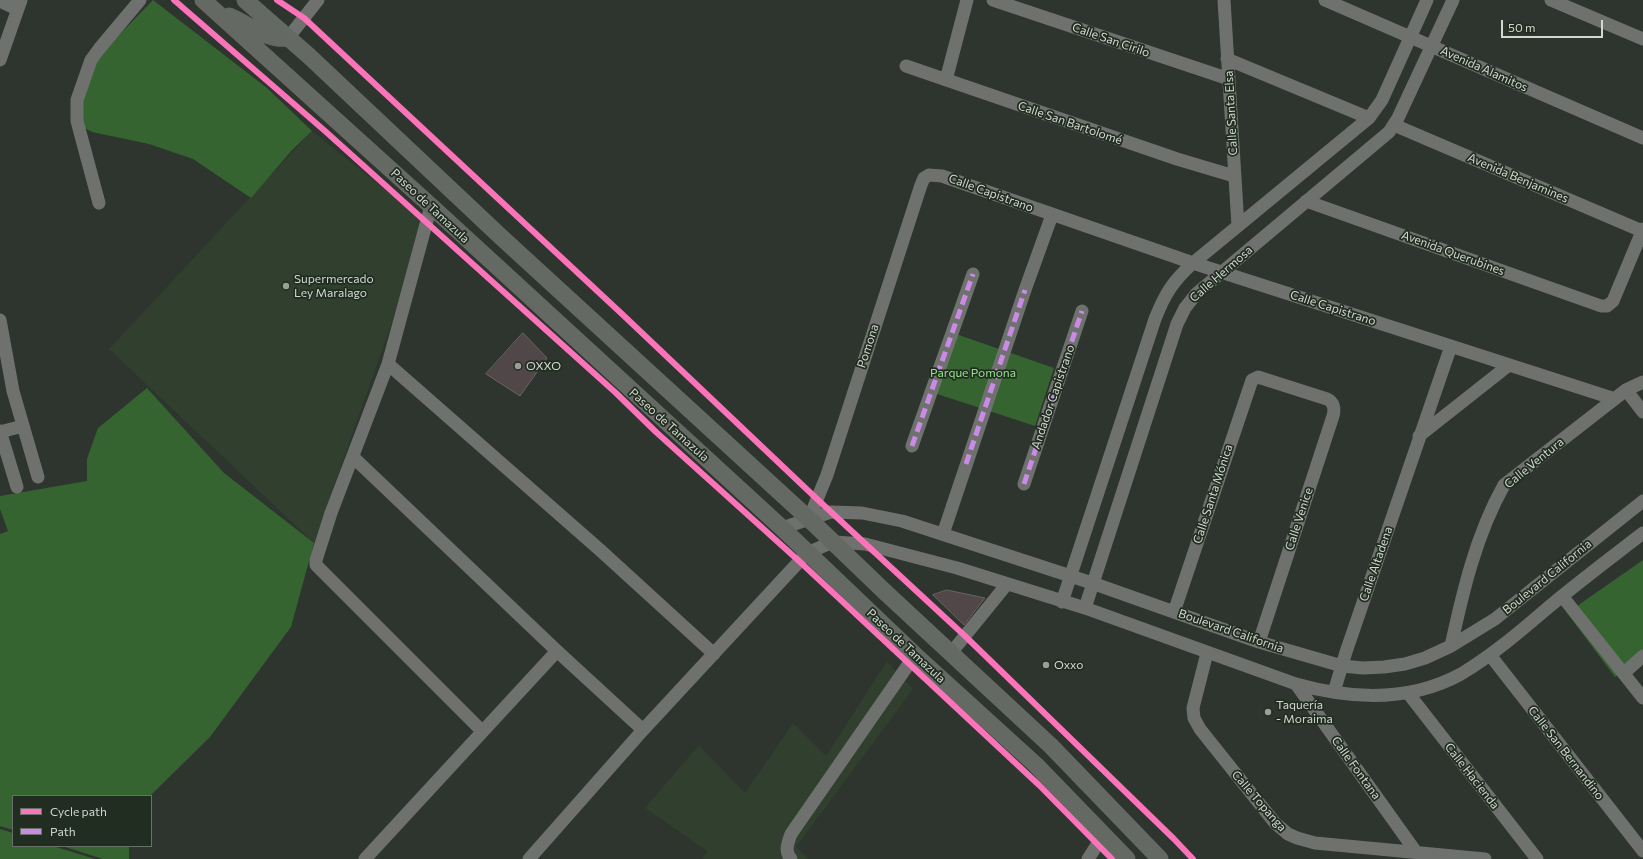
<!DOCTYPE html>
<html>
<head>
<meta charset="utf-8">
<style>
	body { margin:0 }
	#map { position:relative; width:1643px; height:859px; overflow:hidden; background:#2e342e; font-family:Commissioner,sans-serif }
	canvas { display:block }
	.legend { position:absolute; left:12px; top:795px; width:140px; height:52px; box-sizing:border-box; background:#222d21; border:1px solid #687167; margin:0; padding:5px 7px; list-style:none; font-size:12px; color:#d1d8d0 }
	.legend li { display:flex; align-items:center; gap:8px; height:20px }
	.legend b { width:20px; border:1px solid #687167 }
	.scale { position:absolute; left:1501px; top:20px; width:102px; height:18px; box-sizing:border-box; border:2px solid #d1d8d0; border-top:0; padding-left:5px; font-size:12px; line-height:14px; white-space:nowrap; color:#d1d8d0; -webkit-text-stroke:3px #222d21; paint-order:stroke }
</style>
</head>
<body>
<div id="map">
<canvas width="1643" height="859"></canvas>
<ul class="legend">
<li><b style="height:5px;background:#fb73b8"></b>Cycle path</li>
<li><b style="height:5px;background:#ca8be6"></b>Path</li>
</ul>
<div class="scale">50 m</div>
</div>
<script>
const c = document.querySelector('canvas').getContext('2d');
c.lineJoin = 'round';
function paint(path, color) { c.fillStyle = color; c.fill(path, 'evenodd'); }
function trace(path, color, width, dash) { c.strokeStyle = color; c.lineWidth = width; c.lineCap = dash ? 'butt' : 'round'; c.setLineDash(dash || []); c.stroke(path); }
function write(font, color, halo, rows, align = 'center') {
  c.font = font + ' Commissioner,sans-serif'; c.lineWidth = 3.5; c.setLineDash([]); c.textBaseline = 'middle'; c.strokeStyle = halo; c.fillStyle = color; for (const [text, x, y, turn = 0] of rows) {
    c.save(); c.translate(x, y); c.rotate((+turn || 0) * Math.PI / 180); c.textAlign = isNaN(turn) ? turn : align; if (halo) c.strokeText(text, 0, 0); c.fillText(text, 0, 0); c.restore();
  }
}
paint(new Path2D(`
	M312,131L427,223L314,543L109,349Z
	M887,661L913,689L796,847L809,859H702L707,851L645,808L699,745L745,793L793,723L826,756Z`), '#313f2f');
paint(new Path2D(`
	M153,0L267,88L312,131L292,150L251,198L193,159L149,144L92,132L83,127L79,104L92,63Z
	M953,333L1054,368L1035,426L931,392Z
	M147,388L224,473L314,543L291,627L210,737L150,796H13V830L0,826V534L8,531L0,509V496L87,481V459L98,428Z
	M1643,560V657L1615,677L1567,613Z
	M0,829L13,833V846H53L95,859H0Z
	M62,846H129V859H103Z`), '#366431');
const building = new Path2D(`
	M523,333L547,358L520,396L486,374Z
	M947,590L985,598L964,625L933,595Z`);
paint(building, '#514648');
trace(building, '#666664', 1);
trace(new Path2D(`
	M993,0L1229,79
	M1224,0L1238,226
	M1325,0L1643,138
	M1551,0L1643,39
	M0,1L17,9
	M288,38L318,0
	M1227,59L1369,118
	M0,60L21,0
	M906,66L1177,159L1234,176
	M946,80L967,0
	M1394,125L1642,231
	M1306,201L1601,306H1607L1613,301L1643,229
	M99,203L77,121V100L91,60L99,49L140,0
	M431,206L388,364L331,513L316,560V565L482,731
	M0,320L13,391L38,477
	M388,364L600,550L714,654
	M1626,390L1643,412
	M0,431L17,487
	M0,432L23,426
	M1419,436L1509,365
	M912,446L973,274
	M353,457L557,651L643,730
	M1024,484L1082,311
	M809,519L827,475L921,185L924,178L929,175L942,176L1193,263L1615,399
	M782,528L831,512L862,513L902,521L1092,583L1259,642L1342,666L1363,668L1384,667L1405,664L1425,658L1451,646L1495,619L1643,501
	M943,534L1025,290L1052,215
	M1562,596L1643,698
	M1062,602L1155,319C1165,294 1172,282 1193,263L1369,118L1382,100L1427,0
	M1085,608L1177,324L1185,308L1196,294L1389,132L1398,118L1453,0
	M1174,612L1252,380L1258,377L1327,399C1334,402 1335,409 1333,416L1259,642
	M1451,646C1463,591 1476,535 1504,485L1626,390L1643,382
	M951,653L1007,584
	M1207,653L1193,708L1194,718L1200,729L1275,823L1288,834L1297,838L1315,843L1485,859
	M1490,655L1643,851
	M1624,673L1643,656
	M1296,684L1416,852
	M1334,692L1346,652L1451,346
	M1408,693L1537,859
	M365,859L557,651
	M529,859L643,730L807,553L833,542L865,544L957,568L1085,608L1296,684C1350,699 1410,702 1461,674C1493,655 1522,630 1550,606C1580,581 1612,557 1643,533
	M791,859C784,851 788,843 791,834L915,655
	M1088,859L1104,834`), '#6f716f', 13);
trace(new Path2D(`
	M203,0L431,206L782,528L915,655L1036,765L1127,859
	M245,0L309,56L500,236L809,519L885,592L1051,746L1160,859
	M229,16C249,24 266,41 288,38`), '#656964', 17);
trace(new Path2D(`
	M912,446L973,274
	M966,464L1025,290
	M1024,484L1082,311`), '#ca8be6', 5, [10, 5]);
trace(new Path2D(`
	M174,0L325,131L616,393L656,432L799,561L1039,785L1112,859
	M277,0L304,18L622,314L817,499L965,636L1174,839L1193,859`), '#fb73b8', 6);
for (const [x, y, r, color] of [
	[286,286,4,"#989f97"],
	[518,366,4,"#989f97"],
	[1046,665,4,"#989f97"],
	[1268,712,4,"#989f97"]
]) { const dot = new Path2D(); dot.arc(x, y, r, 0, 2 * Math.PI); c.fillStyle = color; c.fill(dot); trace(dot, '#222d21', 1.5); }
write('12px', '#d1d8d0', '#222d21', [
	["Calle San Cirilo",1111,40,19],
	["Avenida Alamitos",1484,69,24],
	["Calle Santa Elsa",1231,113,-93],
	["Calle San Bartolomé",1070,123,19],
	["Avenida Benjamines",1518,178,23],
	["Calle Capistrano",991,193,20],
	["Paseo de Tamazula",430,206,43],
	["Avenida Querubines",1453,253,20],
	["Calle Hermosa",1221,274,-41],
	["Calle Capistrano",1333,308,18],
	["Pomona",868,346,-72],
	["Andador Capistrano",1053,397,-71],
	["Paseo de Tamazula",669,425,42],
	["Calle Ventura",1534,463,-39],
	["Calle Santa Mónica",1213,494,-72],
	["Calle Venice",1299,519,-72],
	["Calle Altadena",1376,564,-71],
	["Boulevard California",1547,577,-39],
	["Boulevard California",1231,631,19],
	["Paseo de Tamazula",906,646,43],
	["Calle San Bernandino",1566,753,52],
	["Calle Fontana",1356,768,54],
	["Calle Hacienda",1472,776,52],
	["Calle Topanga",1259,801,49]
]);
write('12px', '#d1d8d0', '#222d21', [
	["Supermercado",294,279],
	["Ley Maralago",294,293],
	["OXXO",526,366],
	["Oxxo",1054,665],
	["Taquería",1276,705],
	["- Moraima",1276,719]
], 'left');
write('12px', '#95e48c', '#222d21', [
	["Parque Pomona",973,373]
]);
</script>
</body>
</html>
